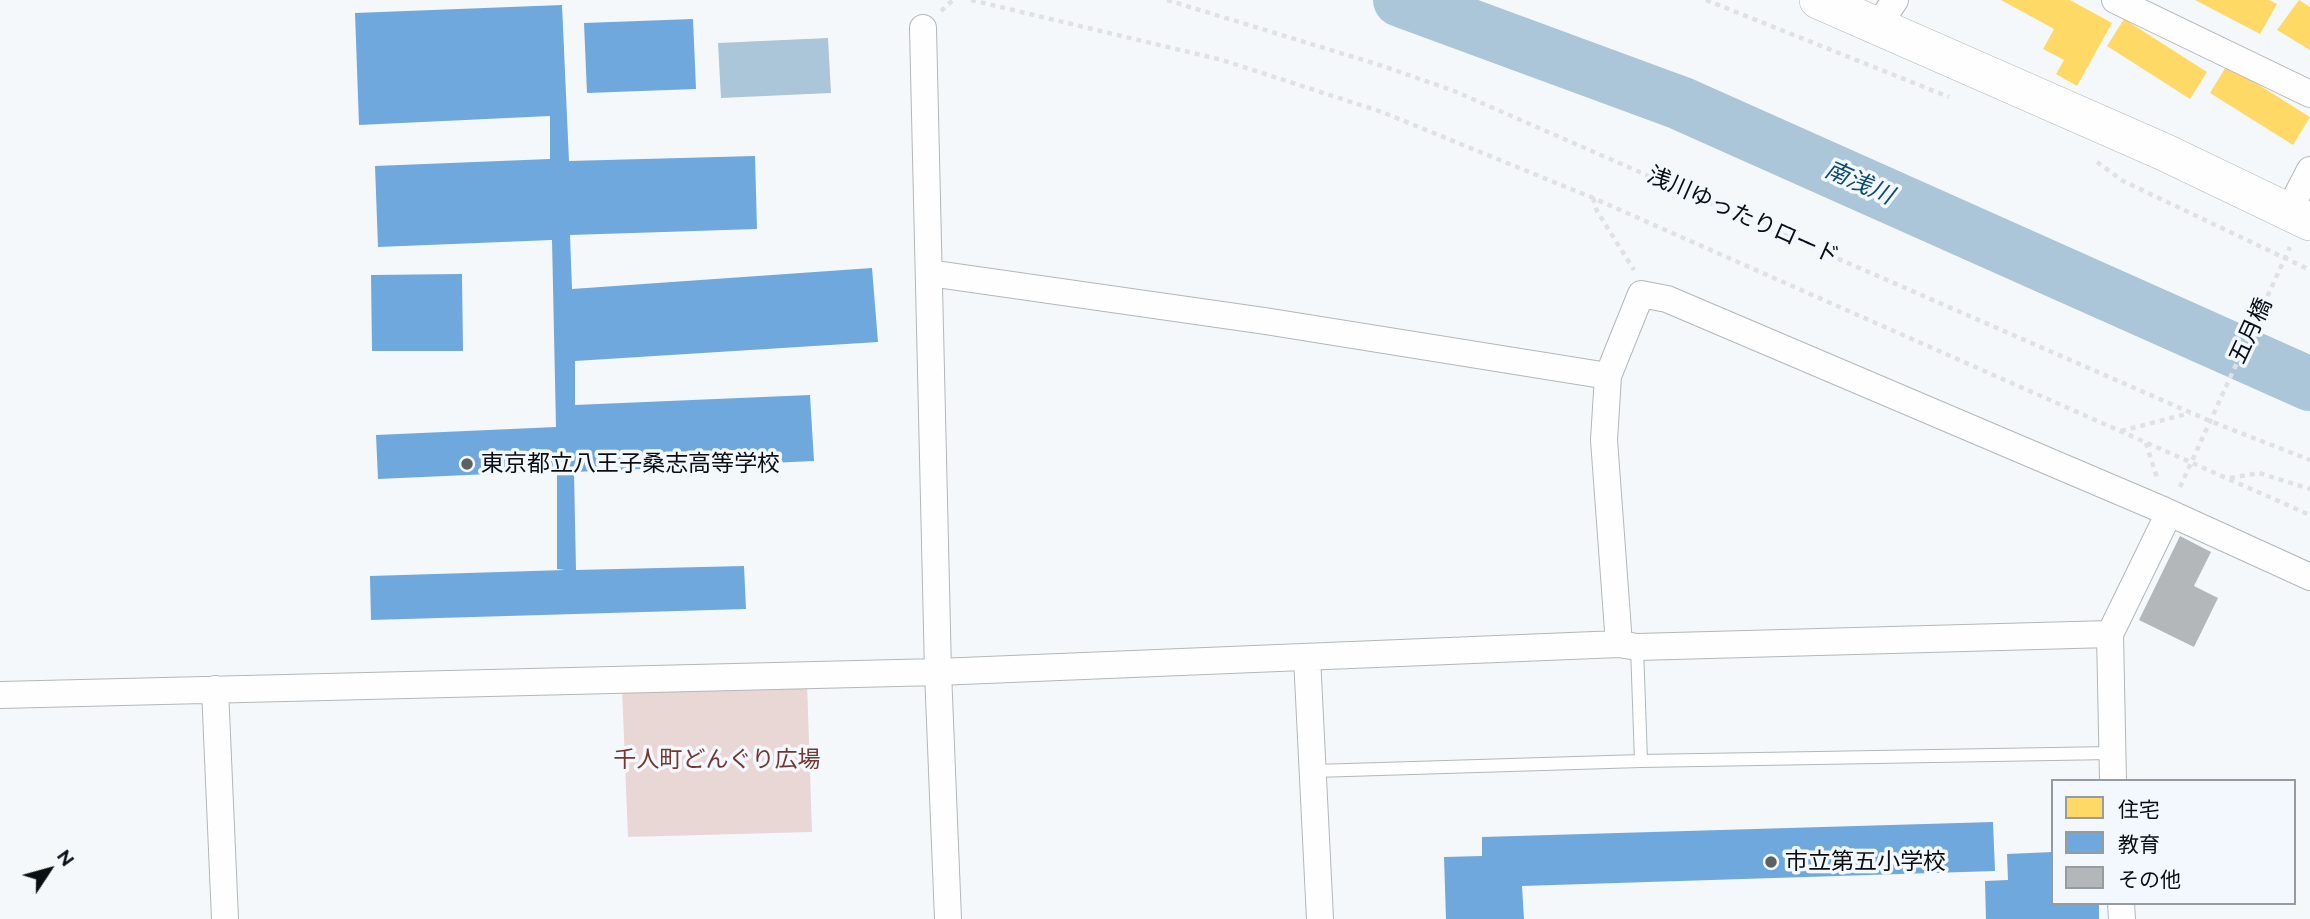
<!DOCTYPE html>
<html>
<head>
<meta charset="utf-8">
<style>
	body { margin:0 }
	#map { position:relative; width:2310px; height:919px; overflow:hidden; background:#f5f8fa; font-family:Raleway,"Noto Sans JP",sans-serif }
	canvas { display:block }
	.legend { position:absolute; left:2051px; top:779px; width:245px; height:126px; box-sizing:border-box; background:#f2f8fd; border:2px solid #959b9f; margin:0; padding:9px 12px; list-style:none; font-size:21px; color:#0a0f13 }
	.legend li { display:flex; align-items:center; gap:14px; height:35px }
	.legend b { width:35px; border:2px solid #959b9f }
	.north { position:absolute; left:14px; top:835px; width:70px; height:70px; -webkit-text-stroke:5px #f2f8fd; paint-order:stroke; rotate:54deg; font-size:19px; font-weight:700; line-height:28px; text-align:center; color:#0a0f13 }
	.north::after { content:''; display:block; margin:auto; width:24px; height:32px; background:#0a0f13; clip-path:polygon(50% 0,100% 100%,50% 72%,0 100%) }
</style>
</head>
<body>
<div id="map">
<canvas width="2310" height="919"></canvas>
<ul class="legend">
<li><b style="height:19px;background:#ffd966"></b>住宅</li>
<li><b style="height:19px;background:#6fa8dc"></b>教育</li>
<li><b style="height:19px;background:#b3b7ba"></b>その他</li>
</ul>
<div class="north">N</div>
</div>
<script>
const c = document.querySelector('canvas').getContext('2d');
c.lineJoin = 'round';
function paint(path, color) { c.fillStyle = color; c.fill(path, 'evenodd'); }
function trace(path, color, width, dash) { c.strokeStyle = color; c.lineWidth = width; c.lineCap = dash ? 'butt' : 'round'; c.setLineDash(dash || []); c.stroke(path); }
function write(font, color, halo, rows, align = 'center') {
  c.font = font + ' Raleway,"Noto Sans JP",sans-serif'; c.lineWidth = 7; c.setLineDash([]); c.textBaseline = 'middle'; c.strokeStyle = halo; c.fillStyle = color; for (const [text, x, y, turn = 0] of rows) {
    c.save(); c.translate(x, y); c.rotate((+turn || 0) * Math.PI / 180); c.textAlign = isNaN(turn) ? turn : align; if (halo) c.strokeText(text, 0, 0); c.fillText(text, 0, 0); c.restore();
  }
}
paint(new Path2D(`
	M807,682L812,832L628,837L622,688Z`), '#e9d7d5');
paint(new Path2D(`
	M828,38L831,93L721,98L718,43Z`), '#abc5d9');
paint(new Path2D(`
	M2001,0H2070L2112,23L2077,86L2056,74L2064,60L2043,49L2054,29Z
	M2195,0H2269L2277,4L2260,34Z
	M2299,0L2310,7V50L2277,30Z
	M2124,19L2207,72L2190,99L2107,46Z
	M2227,65L2310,117L2293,145L2210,93Z`), '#ffd966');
paint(new Path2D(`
	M562,5L569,161L755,156L757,229L570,235L572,289L872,268L878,342L575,361V405L810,395L814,461L574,472L576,570L744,566L746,609L371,620L370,576L565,570L557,569V471L378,479L376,435L556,427L552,240L378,247L375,166L550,159V116L359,125L355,13Z
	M693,19L696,89L587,93L584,23Z
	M462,274L463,351H372L371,275Z
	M1993,822L1995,871L1522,886L1524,919H1446L1444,857L1482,856V837Z
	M2053,852V903H2099V919H1986L1985,881L2008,880L2007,854Z`), '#6fa8dc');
trace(new Path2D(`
	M1416,0L1419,7`), '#abc5d9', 9);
trace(new Path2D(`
	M1400,0L1680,103L2310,384`), '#abc5d9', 54);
paint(new Path2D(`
	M2180,536L2211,552L2194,586L2218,598L2194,647L2139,620Z`), '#b3b7ba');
const lane = new Path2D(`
	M1637,647L1641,761
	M1315,771L1641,761L2111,753`);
const street = new Path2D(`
	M2115,0L2310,94
	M1878,26L1895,0
	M923,28L938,672L948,919
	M2288,212L2310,170
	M929,273L1265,321L1608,376L1604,440L1619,644
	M1608,376L1641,294L1667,299L2163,510L2310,577
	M1307,657L1320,919
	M215,689L225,919
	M0,695L938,672L1619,644L1637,647L2110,634
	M2113,781L2110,634L2169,513
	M2121,903L2122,919`);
const secondary = new Path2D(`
	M1818,0L2164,152L2310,222`);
trace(lane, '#b2b7b9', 14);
trace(street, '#b2b7b9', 28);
trace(secondary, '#b2b7b9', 38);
trace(new Path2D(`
	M971,0L1222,60L1382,112L1593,198L2310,515
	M1167,0L1383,66L1454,91L2210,421L2310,460
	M1706,0L1949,97
	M941,11L953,0
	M2097,162L2123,181L2310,270
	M1593,198L1597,211L1634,270
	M2121,431L2190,413
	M2146,443L2157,478
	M2230,478L2259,473L2310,489
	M2180,487L2290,247`), '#e0e1e2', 4.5, [5, 5]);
trace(lane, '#fefefe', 12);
trace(street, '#fefefe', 26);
trace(secondary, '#fefefe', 37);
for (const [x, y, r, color] of [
	[467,464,7,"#5c6164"],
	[1771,862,7,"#5c6164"]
]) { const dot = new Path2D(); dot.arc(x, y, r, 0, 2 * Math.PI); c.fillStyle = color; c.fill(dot); trace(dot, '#f2f8fd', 2.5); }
write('23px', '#0a0f13', '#f2f8fd', [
	["浅川ゆったりロード",1743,216,24],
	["五月橋",2251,331,-65]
]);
write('23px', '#0a0f13', '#f2f8fd', [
	["東京都立八王子桑志高等学校",481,464],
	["市立第五小学校",1785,862]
], 'left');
write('23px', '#73372e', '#f2f8fd', [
	["千人町どんぐり広場",717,760]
]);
write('italic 24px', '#0d4b71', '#f2f8fd', [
	["南浅川",1859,183,24]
]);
</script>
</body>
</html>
